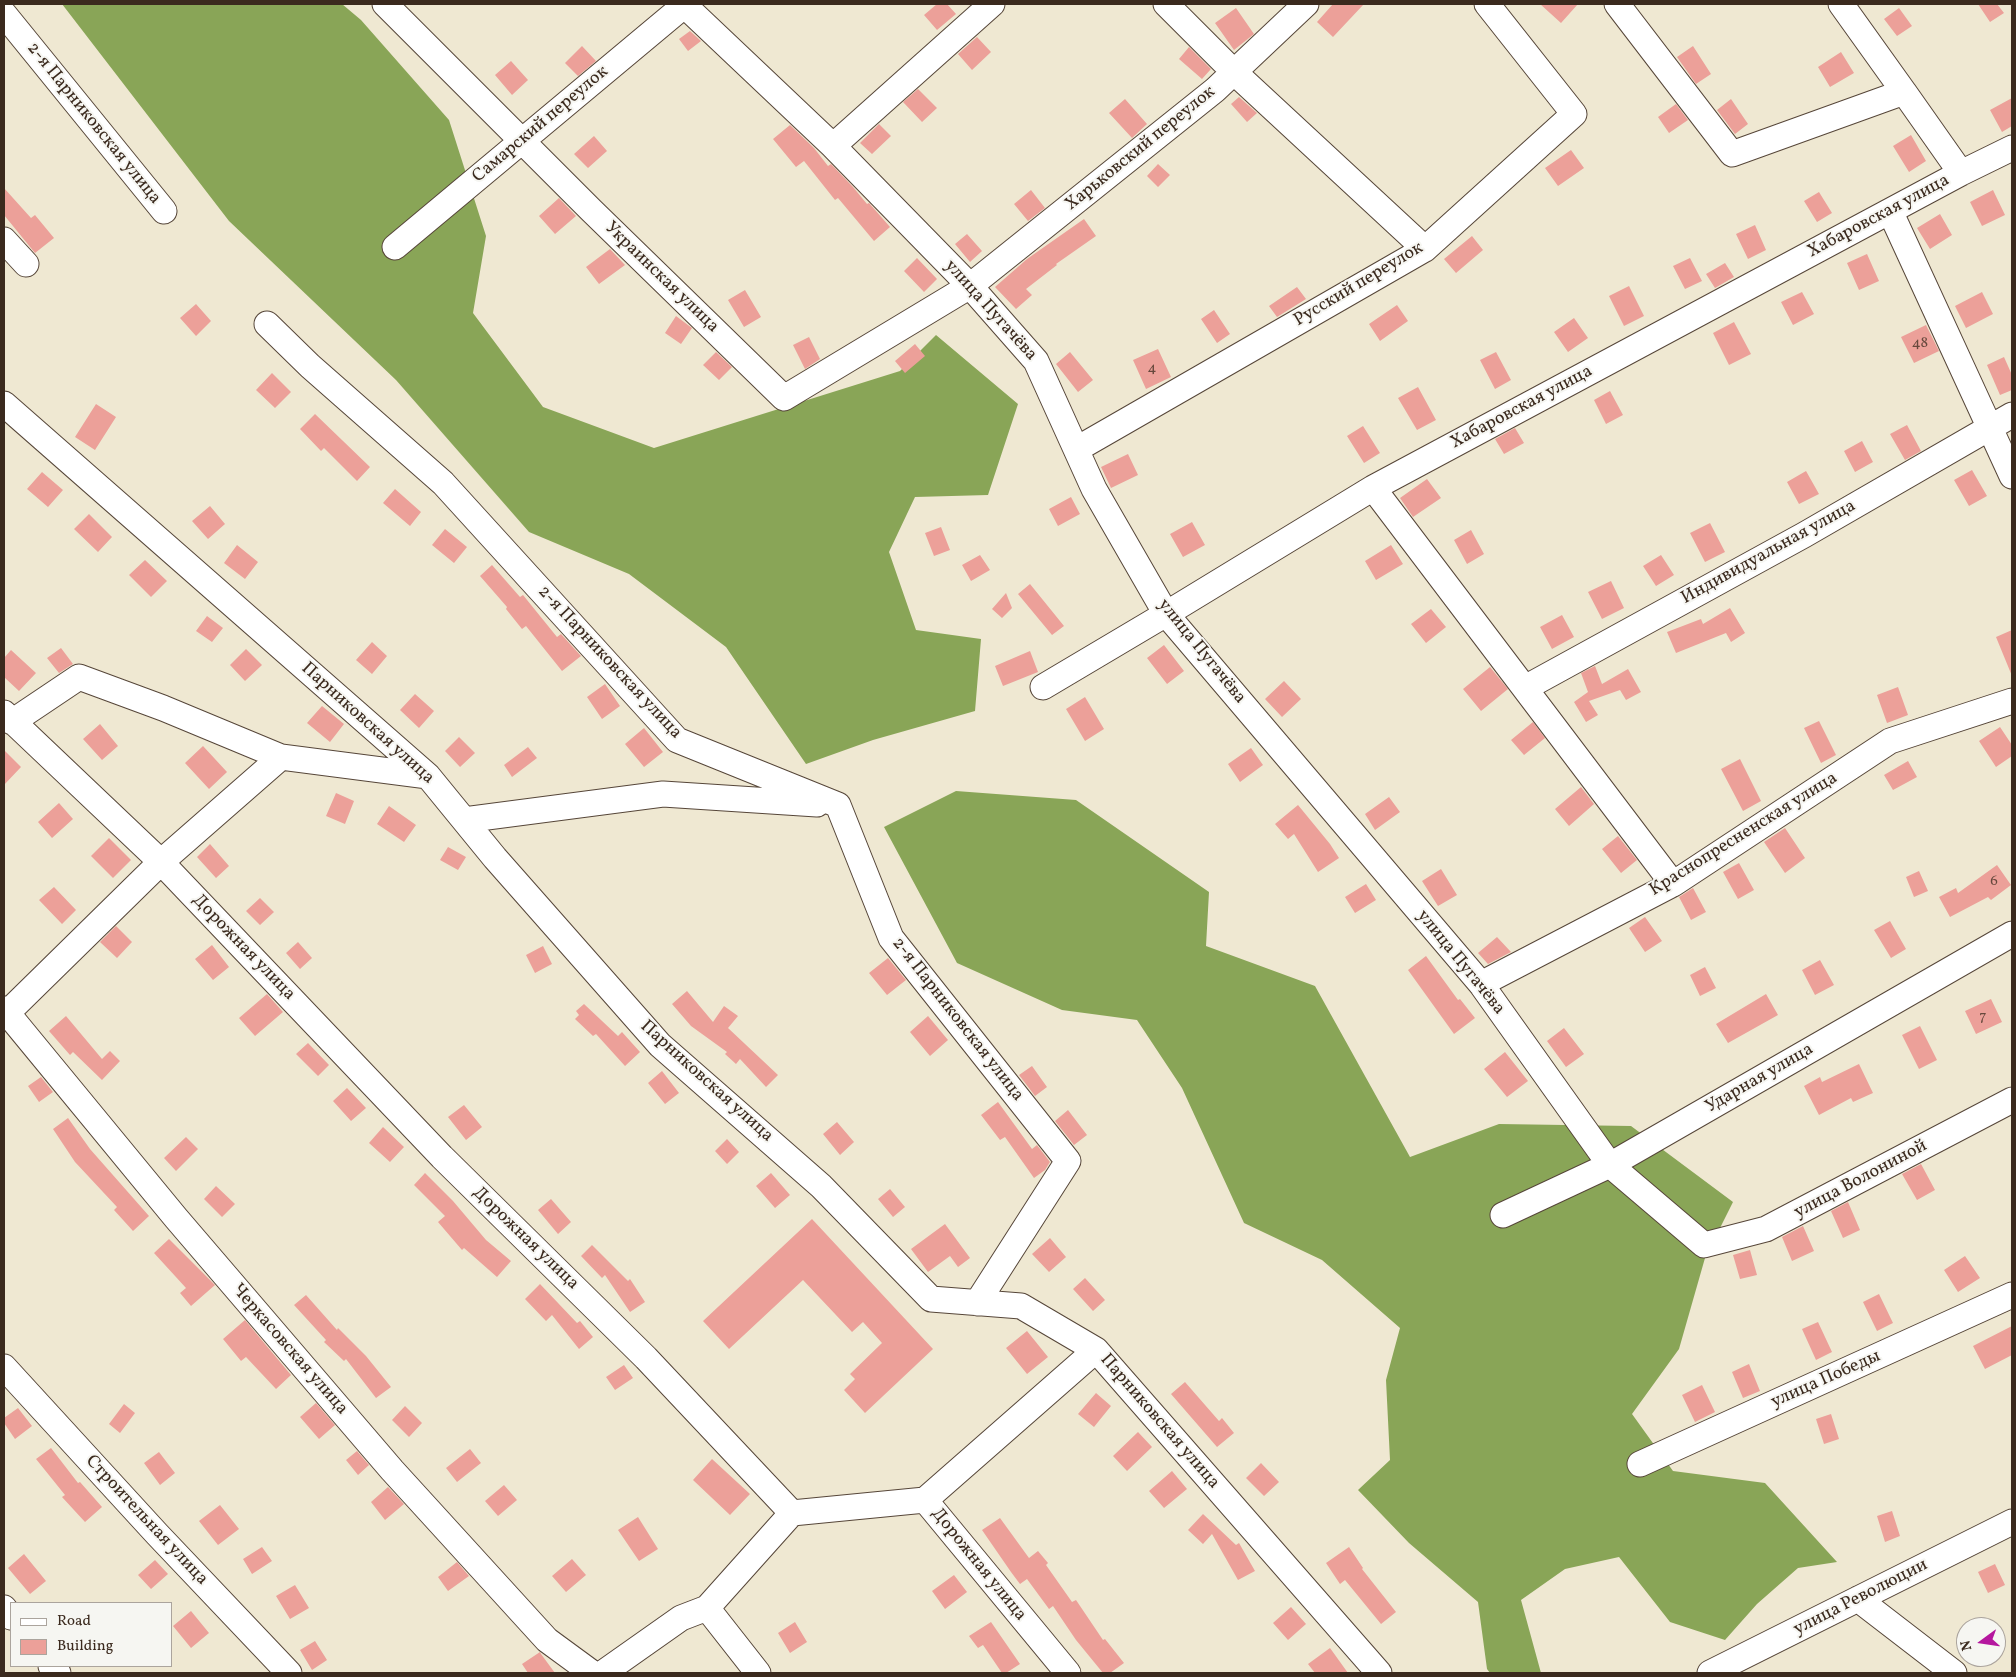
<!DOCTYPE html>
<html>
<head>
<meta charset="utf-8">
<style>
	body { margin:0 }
	#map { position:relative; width:2016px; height:1677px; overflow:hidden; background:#efe8d2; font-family:Vollkorn,serif }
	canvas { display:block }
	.frame { position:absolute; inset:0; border:5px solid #3b2a1e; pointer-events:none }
	.legend { position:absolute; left:10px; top:1602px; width:162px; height:65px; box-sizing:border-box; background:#f6f6f2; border:1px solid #aba49d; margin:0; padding:6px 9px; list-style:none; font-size:15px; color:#3b2a1e }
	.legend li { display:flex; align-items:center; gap:10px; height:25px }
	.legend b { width:25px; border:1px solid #aba49d }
	.north { position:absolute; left:1956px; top:1617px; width:50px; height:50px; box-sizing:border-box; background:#f6f6f2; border:1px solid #aba49d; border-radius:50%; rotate:256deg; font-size:14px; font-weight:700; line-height:20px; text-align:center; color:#3b2a1e }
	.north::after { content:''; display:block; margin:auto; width:18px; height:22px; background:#b5179e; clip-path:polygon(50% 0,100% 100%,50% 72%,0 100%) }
</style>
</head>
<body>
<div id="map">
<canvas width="2016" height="1677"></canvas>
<div class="frame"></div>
<ul class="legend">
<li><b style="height:6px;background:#fff"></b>Road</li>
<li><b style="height:14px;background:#eca099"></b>Building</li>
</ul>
<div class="north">N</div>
</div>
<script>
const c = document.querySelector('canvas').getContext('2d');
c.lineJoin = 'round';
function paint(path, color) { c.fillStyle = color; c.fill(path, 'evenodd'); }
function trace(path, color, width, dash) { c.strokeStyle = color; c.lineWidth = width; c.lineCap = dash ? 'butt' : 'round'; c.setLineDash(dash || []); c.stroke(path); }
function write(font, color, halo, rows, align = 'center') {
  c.font = font + ' Vollkorn,serif'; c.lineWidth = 4; c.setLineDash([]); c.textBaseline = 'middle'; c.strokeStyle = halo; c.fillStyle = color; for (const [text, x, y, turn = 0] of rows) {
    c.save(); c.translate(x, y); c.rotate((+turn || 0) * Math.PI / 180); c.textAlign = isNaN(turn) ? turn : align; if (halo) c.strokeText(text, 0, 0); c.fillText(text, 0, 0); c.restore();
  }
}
paint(new Path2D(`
	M62,4H342L361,20L449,120L486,236L473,313L543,407L654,448L900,371L936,335L1018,404L988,495L915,497L889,552L916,630L981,639L975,711L873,740L806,764L726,647L629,574L529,532L396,380L229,221Z
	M956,791L1076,800L1209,892L1206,946L1315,986L1410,1157L1499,1124L1631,1126L1733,1202L1705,1258L1679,1349L1632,1414L1673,1471L1765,1483L1837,1562L1798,1568L1757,1604L1725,1640L1670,1622L1619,1557L1565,1569L1521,1600L1541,1673H1490L1487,1669L1478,1602L1409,1543L1358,1490L1390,1460L1386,1380L1400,1328L1322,1260L1244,1223L1182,1088L1137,1020L1062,1010L957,963L884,827Z`), '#89a557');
paint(new Path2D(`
	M937,4H947L956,14L937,30L924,15Z
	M1333,4H1364L1333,37L1317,22Z
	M1540,4H1578L1561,23Z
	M1978,4H1997L2004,13L1990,22Z
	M1236,8L1254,34L1234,50L1215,23Z
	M1899,8L1912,26L1897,36L1884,19Z
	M690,31L701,41L688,51L679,39Z
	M977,37L991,52L972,70L958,54Z
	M582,46L596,61L578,76L565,63Z
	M1693,46L1711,74L1696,84L1677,57Z
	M1189,47L1211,69L1202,79L1179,59Z
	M1841,52L1854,73L1830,87L1818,67Z
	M511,61L528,80L512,95L495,75Z
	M918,89L937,108L922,122L903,102Z
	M1239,97L1257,113L1247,122L1231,104Z
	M2012,98V126L2002,132L1990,110Z
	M1125,99L1147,124L1132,138L1109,113Z
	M1731,99L1748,124L1735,134L1717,110Z
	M1676,104L1688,120L1669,133L1658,117Z
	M879,124L891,136L872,154L860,143Z
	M790,125L814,148L828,166L831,164L853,187L867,204L869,203L890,227L874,241L838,198L835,200L804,161L796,167L773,139Z
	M1911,135L1926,161L1909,172L1893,146Z
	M594,136L607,151L588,168L574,154Z
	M1571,150L1584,168L1558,186L1545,168Z
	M1158,164L1170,175L1158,187L1147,176Z
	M4,188L31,218L35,215L54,238L35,253L4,215Z
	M1031,190L1045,208L1028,221L1014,204Z
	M1993,190L2005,215L1982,226L1970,202Z
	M1819,192L1832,213L1817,222L1804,201Z
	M559,198L576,216L555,234L539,216Z
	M1940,214L1952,235L1930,249L1917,228Z
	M1084,219L1096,236L1056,264L1057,265L1026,289L1032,295L1016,309L995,287L1027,259Z
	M1755,225L1766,250L1748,259L1736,234Z
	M967,234L982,251L970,262L955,244Z
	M1472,236L1483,250L1456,273L1444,259Z
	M610,249L625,265L599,284L586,267Z
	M1867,254L1879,281L1859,290L1847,263Z
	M917,258L937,279L924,292L904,271Z
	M1690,258L1702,281L1685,289L1673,266Z
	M1725,263L1734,277L1715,288L1706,274Z
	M1629,286L1644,316L1624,326L1609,296Z
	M1297,287L1306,299L1277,317L1269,306Z
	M745,290L761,317L744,327L728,300Z
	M1802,292L1814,314L1793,325L1781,302Z
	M1982,292L1993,314L1966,328L1955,306Z
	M196,304L211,321L196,336L180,318Z
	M1397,305L1408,321L1380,341L1369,324Z
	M1214,310L1230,334L1217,343L1201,319Z
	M676,316L692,328L681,344L665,333Z
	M1574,318L1588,338L1568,352L1554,332Z
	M1734,322L1751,354L1729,365L1713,333Z
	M1926,325L1939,351L1914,363L1901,337Z
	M809,337L820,359L805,369L793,345Z
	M915,344L925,356L905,373L895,361Z
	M1158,349L1171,377L1146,389L1133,360Z
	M716,352L732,367L719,380L703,365Z
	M1070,352L1093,380L1078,392L1056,364Z
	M1496,352L1511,380L1495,389L1480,360Z
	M2004,357L2012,375V390L2000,395L1987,365Z
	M272,373L291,392L275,408L256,390Z
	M1418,387L1436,420L1417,430L1398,398Z
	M1610,391L1623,415L1606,424L1594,400Z
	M96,404L116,417L95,450L75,437Z
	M315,414L370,467L357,481L324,448L321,451L300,429Z
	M1907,425L1921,451L1905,460L1890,434Z
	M1363,426L1380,453L1364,463L1347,436Z
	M1515,428L1524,443L1504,454L1495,439Z
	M1862,441L1873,462L1855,472L1844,451Z
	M1128,454L1138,475L1111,488L1101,467Z
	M1972,470L1987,496L1969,506L1954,480Z
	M1806,471L1819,494L1799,504L1787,482Z
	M42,472L63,490L48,507L27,489Z
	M1427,479L1441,498L1413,517L1400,498Z
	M395,489L421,512L410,526L383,503Z
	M1071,497L1080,514L1058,526L1049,509Z
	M210,506L225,524L208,539L192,521Z
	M89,514L112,537L98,552L74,529Z
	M1192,522L1205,545L1183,557L1170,534Z
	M1710,523L1725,552L1705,562L1690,533Z
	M941,527L950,550L934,556L925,533Z
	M445,529L467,547L454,563L432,545Z
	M1471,530L1484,554L1467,564L1454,540Z
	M237,545L258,562L245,579L224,563Z
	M1391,545L1403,564L1376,580L1365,561Z
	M980,555L990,570L971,581L962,565Z
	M1661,555L1674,575L1656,586L1643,566Z
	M145,560L167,581L151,597L129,575Z
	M492,565L520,597L523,595L557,637L561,634L581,656L562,671L526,626L522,629L506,609L507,607L480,576Z
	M1611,581L1624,608L1602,619L1588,592Z
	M1030,584L1064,626L1052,635L1018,594Z
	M1006,593L1012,608L1002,618L992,609Z
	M1730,608L1745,633L1731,642L1726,633L1676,653L1667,632L1701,619L1703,624Z
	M1431,609L1446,627L1426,643L1411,624Z
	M1562,615L1574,637L1552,649L1540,627Z
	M207,616L223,628L212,642L196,631Z
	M2012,630V676L1996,637Z
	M372,642L387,656L372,674L356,660Z
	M1164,645L1184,671L1167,684L1147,658Z
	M61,648L73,664L59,673L47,658Z
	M246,649L262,665L245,681L230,665Z
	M11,650L36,673L19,691L4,677V658Z
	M1030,651L1038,672L1003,686L995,666Z
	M1595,666L1602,684L1628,669L1641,692L1626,700L1620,690L1589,701L1598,715L1586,722L1574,702L1588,692L1581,673Z
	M1490,667L1508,689L1481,711L1463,689Z
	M1284,681L1301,699L1282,717L1265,699Z
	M605,684L620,706L602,719L587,697Z
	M1898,687L1908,715L1887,723L1877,695Z
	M415,694L434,711L419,728L400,710Z
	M1085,697L1104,729L1085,741L1066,709Z
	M322,706L344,724L330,742L307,723Z
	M1819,721L1836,755L1821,763L1804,728Z
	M1533,722L1545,738L1524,755L1511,740Z
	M100,724L118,746L102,760L83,739Z
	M2000,727L2012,745V756L1996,767L1979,741Z
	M644,728L663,752L644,767L625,744Z
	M459,737L475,753L460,767L445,751Z
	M203,746L227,772L209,789L185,763Z
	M528,747L537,758L512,777L504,765Z
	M1251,748L1263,765L1240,782L1228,764Z
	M4,750L21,767L4,785Z
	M1740,759L1761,801L1743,811L1721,769Z
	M1908,761L1917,777L1893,790L1884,775Z
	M1581,787L1594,804L1569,826L1555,809Z
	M336,793L354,801L345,824L326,816Z
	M1389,797L1400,812L1375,830L1365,814Z
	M59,803L73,819L52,838L38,822Z
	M1298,805L1330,844L1339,858L1318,872L1294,834L1288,839L1275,824Z
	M389,806L416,825L404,842L377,824Z
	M1785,828L1805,858L1785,873L1764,842Z
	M1618,836L1637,860L1621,873L1602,849Z
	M109,838L131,860L113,878L91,856Z
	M210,844L229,866L216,878L197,857Z
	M448,847L466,857L458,870L440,860Z
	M1739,863L1754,890L1738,899L1723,872Z
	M1997,865L2011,885L1991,900L1988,897L1950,917L1939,897L1956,888L1958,893Z
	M1441,869L1457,895L1438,906L1422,881Z
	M1919,871L1928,891L1914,897L1906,877Z
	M1366,884L1376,900L1355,913L1345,897Z
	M54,887L76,910L62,924L39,900Z
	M1693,888L1706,912L1691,920L1679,897Z
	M260,898L274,912L260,925L246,911Z
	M1645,917L1662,941L1645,952L1629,928Z
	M1890,921L1906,949L1891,958L1874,930Z
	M116,926L132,942L117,958L100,942Z
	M1497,937L1511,952L1488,964L1478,953Z
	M298,942L312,958L300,969L286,953Z
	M212,945L229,967L213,980L195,959Z
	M543,946L552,964L535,973L526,955Z
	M1426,956L1458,1000L1460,999L1475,1018L1454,1034L1408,970Z
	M888,958L906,980L887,995L869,973Z
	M1820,960L1834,985L1815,995L1802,970Z
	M1705,967L1716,988L1700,996L1690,975Z
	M687,991L713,1022L724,1006L738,1016L728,1028L778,1075L766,1087L740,1059L736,1064L725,1054L727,1052L691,1026L672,1004Z
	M267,994L283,1012L255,1036L239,1018Z
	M1766,994L1778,1015L1728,1043L1716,1024Z
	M1991,999L2002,1022L1976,1034L1965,1011Z
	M584,1004L618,1036L622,1032L640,1052L625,1066L596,1034L593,1036L575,1019L579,1015L576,1011Z
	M66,1016L102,1059L110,1051L120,1061L102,1080L73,1052L70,1055L49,1031Z
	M928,1016L948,1040L930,1056L910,1032Z
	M1920,1026L1937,1060L1919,1069L1902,1035Z
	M1564,1028L1584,1054L1566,1067L1547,1041Z
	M308,1043L329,1065L318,1076L296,1054Z
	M1505,1052L1528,1081L1507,1097L1484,1069Z
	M1859,1064L1873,1093L1853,1102L1851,1098L1819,1115L1804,1086L1820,1077L1822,1082Z
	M1032,1066L1047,1087L1035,1096L1019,1075Z
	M662,1071L679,1093L665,1104L648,1083Z
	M41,1077L53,1092L39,1102L28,1086Z
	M347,1088L366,1108L351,1121L333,1101Z
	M998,1102L1032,1149L1037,1145L1050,1162L1045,1170L1034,1178L1005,1137L1000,1140L981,1115Z
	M464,1105L482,1127L466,1140L448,1117Z
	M1068,1110L1087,1135L1074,1145L1055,1121Z
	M68,1118L90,1149L149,1216L133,1231L114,1210L117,1207L75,1162L53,1129Z
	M837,1122L854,1142L840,1155L823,1134Z
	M383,1127L404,1147L390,1162L369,1143Z
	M186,1137L198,1149L176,1171L164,1158Z
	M727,1139L739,1152L727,1164L715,1151Z
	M1921,1164L1935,1190L1917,1200L1902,1174Z
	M425,1173L453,1201L486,1240L511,1261L497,1277L464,1248L462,1250L438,1222L445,1216L414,1185Z
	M771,1173L790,1195L775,1208L756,1186Z
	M216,1186L235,1204L222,1217L204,1199Z
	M890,1189L905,1207L893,1217L878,1199Z
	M551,1199L571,1222L558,1234L538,1210Z
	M1848,1202L1860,1230L1843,1238L1831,1211Z
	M812,1219L933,1349L865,1413L844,1390L855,1379L850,1374L882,1343L863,1322L852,1332L803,1280L729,1349L703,1321Z
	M945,1224L970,1258L958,1267L950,1256L928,1272L911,1249Z
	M1803,1226L1814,1251L1792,1261L1782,1237Z
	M1050,1238L1066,1257L1049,1272L1032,1254Z
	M169,1239L215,1285L191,1306L180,1293L186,1288L154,1253Z
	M592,1245L628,1281L630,1279L645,1302L630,1312L605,1275L602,1278L581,1256Z
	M1750,1250L1757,1275L1740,1279L1733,1255Z
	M1965,1256L1980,1278L1958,1292L1944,1270Z
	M1085,1278L1105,1300L1093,1311L1073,1289Z
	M540,1284L577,1323L580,1321L593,1337L579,1349L552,1315L546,1321L525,1299Z
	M1879,1294L1893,1323L1877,1331L1863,1302Z
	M306,1295L337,1330L338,1328L366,1356L391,1387L376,1398L346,1359L344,1361L324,1342L326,1340L294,1305Z
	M245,1320L291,1375L276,1389L246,1357L241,1361L223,1339Z
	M1818,1322L1832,1352L1816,1360L1802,1329Z
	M2012,1326V1355L1985,1369L1973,1346Z
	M1027,1331L1048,1357L1027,1374L1006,1348Z
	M1749,1364L1760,1391L1743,1398L1732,1372Z
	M624,1365L633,1378L615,1390L606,1377Z
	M1185,1382L1219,1421L1222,1418L1234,1433L1217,1447L1171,1394Z
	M1702,1385L1715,1412L1695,1422L1682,1395Z
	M1096,1393L1111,1406L1094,1427L1078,1414Z
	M316,1403L335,1425L319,1439L300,1417Z
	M124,1404L135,1413L120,1433L109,1424Z
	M405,1406L422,1423L409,1437L392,1420Z
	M18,1408L32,1426L15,1439L4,1423V1418Z
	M1831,1414L1839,1439L1824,1444L1816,1419Z
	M1138,1432L1152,1447L1127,1471L1113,1456Z
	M51,1448L78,1483L80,1482L102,1507L85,1522L62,1497L65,1495L36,1459Z
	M470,1449L481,1463L457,1482L446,1468Z
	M357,1451L369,1465L358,1475L346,1460Z
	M159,1452L175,1473L160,1485L144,1463Z
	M712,1459L750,1494L730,1515L693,1480Z
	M1261,1463L1279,1482L1264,1496L1246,1478Z
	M1172,1471L1187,1489L1164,1508L1149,1491Z
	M504,1485L517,1500L498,1516L485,1501Z
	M388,1487L404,1504L385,1520L371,1502Z
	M220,1505L239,1529L218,1545L199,1521Z
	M1892,1511L1900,1536L1885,1542L1877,1516Z
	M1203,1514L1236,1545L1239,1543L1255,1571L1238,1580L1212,1534L1203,1544L1188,1530Z
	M638,1517L658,1549L639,1561L618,1530Z
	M1000,1518L1029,1558L1038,1551L1048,1563L1046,1565L1072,1602L1076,1600L1103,1640L1105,1639L1124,1663L1110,1673H1103L1076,1640L1053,1606L1049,1609L1027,1579L1020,1584L1011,1572L982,1530Z
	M262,1547L272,1561L252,1574L243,1559Z
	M1349,1547L1363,1568L1362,1569L1396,1612L1381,1624L1345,1580L1340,1584L1326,1563Z
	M24,1554L46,1581L30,1594L8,1568Z
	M572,1559L586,1575L566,1592L552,1576Z
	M155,1560L168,1574L151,1589L138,1575Z
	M457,1562L469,1576L448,1591L438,1577Z
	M1995,1564L2005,1585L1988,1593L1978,1572Z
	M954,1575L967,1592L945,1609L932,1591Z
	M295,1585L309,1608L290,1619L276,1596Z
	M1291,1607L1306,1624L1288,1640L1273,1623Z
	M191,1611L209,1633L191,1648L173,1626Z
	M795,1622L807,1642L790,1653L778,1633Z
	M991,1622L1020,1664L1006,1673H1002L983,1645L978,1648L969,1636Z
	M315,1641L327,1660L312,1670L300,1650Z
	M1330,1648L1348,1673H1315L1308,1664Z
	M540,1652L541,1654L555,1673H528L522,1664Z`), '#eca099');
const minor = new Path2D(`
	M385,4L591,210L784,398L970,286L1215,90L1306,4
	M683,4L833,146L970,286L1036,361L1094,489L1166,614L1481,984L1610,1165L1704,1245L1766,1229L2012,1100
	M1166,4L1234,72L1425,249
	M1617,4L1732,154L1904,92L1961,173
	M1841,4L1904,92
	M4,14L164,211
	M833,146L992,4
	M1890,211L2012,476
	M4,240L26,264
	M395,247L686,4
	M267,324L310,366L443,483L677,740L838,805L891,938L1068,1161L977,1303
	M4,404L428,776L495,858L660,1045L821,1186L931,1299L1021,1306L1096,1350L1379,1673
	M1077,449L1425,249L1574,114L1487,4
	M1373,488L1673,884
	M1043,687L1166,614L1373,488L1961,173L2012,148
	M1525,688L1804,535L2012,415
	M4,713L161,862L442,1157L646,1358L792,1513L925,1500L1068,1673
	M281,757L428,776
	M464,820L663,794L817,804
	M1481,984L1673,884L1890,741L2012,701
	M4,1009L176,1218L392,1470L547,1640L592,1673
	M4,1016L161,862L281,757L163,708L79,677L12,722
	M1503,1215L1610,1165L2012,934
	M4,1367L157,1534L289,1673
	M1640,1464L2012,1295
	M925,1500L1096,1350
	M1858,1599L1954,1673
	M4,1608L11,1617
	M707,1608L758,1673
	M51,1666L58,1673
	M603,1673L681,1618L707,1608L792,1513
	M1710,1673L2012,1522`);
trace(minor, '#564639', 27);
trace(minor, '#fff', 25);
write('15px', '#67483d', null, [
	["48",1920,344],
	["4",1152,369],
	["6",1994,882],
	["7",1983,1017]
]);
write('18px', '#3b2a1e', '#f6f6f2', [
	["2-я Парниковская улица",93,124,51],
	["Самарский переулок",541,125,-40],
	["Харьковский переулок",1141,149,-39],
	["Хабаровская улица",1879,217,-28],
	["Украинская улица",661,278,44],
	["Русский переулок",1359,285,-31],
	["улица Пугачёва",990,311,48],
	["Хабаровская улица",1522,408,-28],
	["Индивидуальная улица",1769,553,-29],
	["улица Пугачёва",1201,652,51],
	["2-я Парниковская улица",609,663,47],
	["Парниковская улица",367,724,42],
	["Краснопресненская улица",1744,835,-32],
	["Дорожная улица",243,948,46],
	["улица Пугачёва",1460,963,51],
	["2-я Парниковская улица",957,1020,52],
	["Ударная улица",1760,1079,-30],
	["Парниковская улица",706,1082,42],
	["улица Волониной",1861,1180,-28],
	["Дорожная улица",525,1239,44],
	["Черкасовская улица",289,1350,49],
	["улица Победы",1826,1380,-24],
	["Парниковская улица",1159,1422,49],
	["Строительная улица",146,1521,47],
	["Дорожная улица",978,1565,51],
	["улица Революции",1861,1598,-27]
]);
</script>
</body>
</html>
